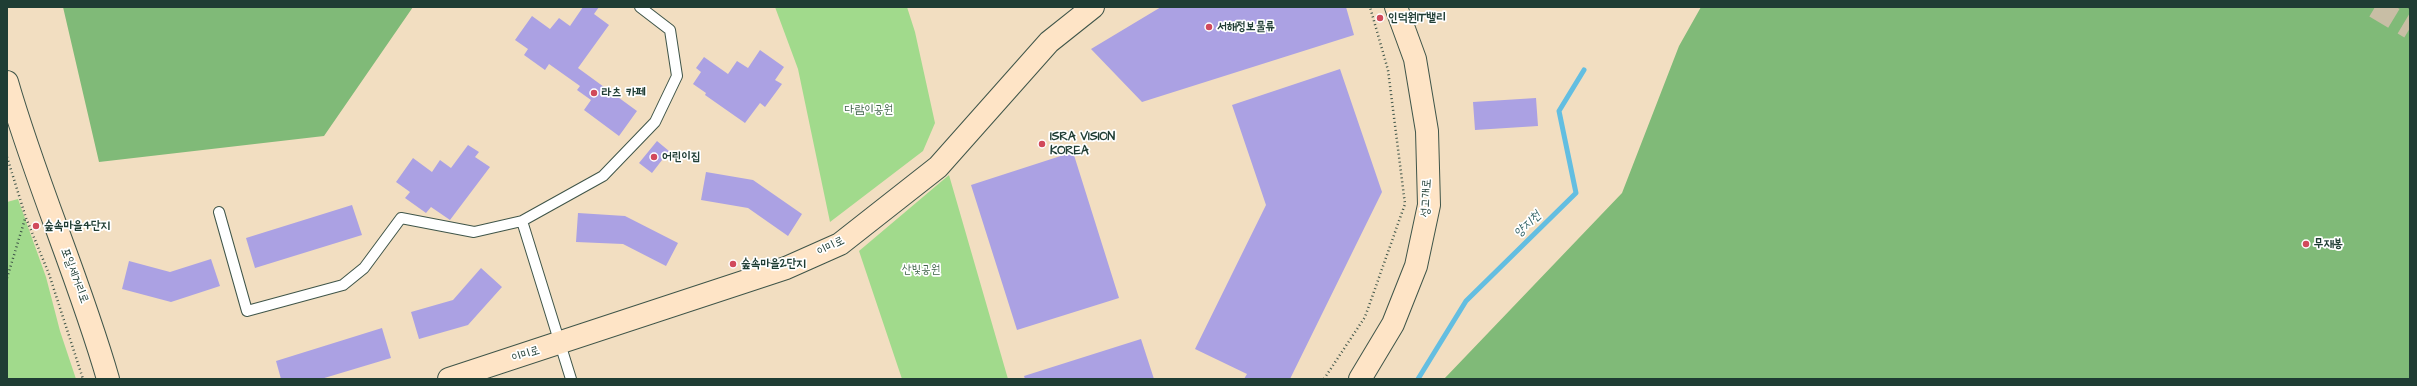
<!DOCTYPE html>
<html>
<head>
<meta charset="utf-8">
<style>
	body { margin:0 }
	#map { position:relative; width:2417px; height:386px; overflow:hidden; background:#f2dec1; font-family:"Architects Daughter",sans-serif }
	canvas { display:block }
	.frame { position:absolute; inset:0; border:8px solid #1f3d34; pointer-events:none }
</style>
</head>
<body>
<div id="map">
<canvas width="2417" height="386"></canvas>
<div class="frame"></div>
</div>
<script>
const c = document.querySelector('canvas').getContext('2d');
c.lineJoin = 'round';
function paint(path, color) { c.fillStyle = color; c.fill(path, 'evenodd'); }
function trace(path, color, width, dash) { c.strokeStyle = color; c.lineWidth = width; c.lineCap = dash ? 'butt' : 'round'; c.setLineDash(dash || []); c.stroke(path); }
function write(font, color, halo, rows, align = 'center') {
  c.font = font + ' "Architects Daughter","Poor Story",sans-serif'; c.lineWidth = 3.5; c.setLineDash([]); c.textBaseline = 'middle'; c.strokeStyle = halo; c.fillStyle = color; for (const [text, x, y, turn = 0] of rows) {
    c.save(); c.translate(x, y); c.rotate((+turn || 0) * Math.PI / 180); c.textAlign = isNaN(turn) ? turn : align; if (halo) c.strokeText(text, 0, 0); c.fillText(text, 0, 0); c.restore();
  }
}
paint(new Path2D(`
	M775,7H907L915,32L935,123L923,151L830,222L798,69Z
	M949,175L1008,379H902L859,251Z
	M18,199L46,277L60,331L76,379H7V202Z`), '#a1da8c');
paint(new Path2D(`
	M63,7H413L324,136L99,162Z
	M1701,7H2410V379H1444L1622,193L1679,46Z`), '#80ba78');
trace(new Path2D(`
	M1418,379L1466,301L1576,193L1559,111L1584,70`), '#63bee1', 5);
paint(new Path2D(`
	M583,7H599L594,14L609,25L578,68L637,111L619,136L584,110L591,100L577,90L580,86L549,64L545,70L524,55L528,49L515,40L532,16L550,29L559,18L570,26Z
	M1161,7H1346L1354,35L1142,102L1091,49Z
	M760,50L784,67L775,80L782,84L765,107L760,103L745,123L705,95L706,93L693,84L701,72L696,68L704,57L728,74L737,61L748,68Z
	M1340,69L1382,192L1290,379H1244L1247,374L1195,349L1266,205L1232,105Z
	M1536,98L1538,126L1475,130L1473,102Z
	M657,141L669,151L652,173L639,163Z
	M468,145L479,152L475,157L490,167L450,220L431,207L426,213L405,198L410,192L396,182L413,158L432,172L440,160L451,168Z
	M1073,152L1119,298L1017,330L971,185Z
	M706,172L753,180L802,214L788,236L748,208L701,200Z
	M352,205L362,235L255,268L246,238Z
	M578,213L625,216L678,243L666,266L623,244L576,242Z
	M211,259L220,286L171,302L122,289L129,261L170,272Z
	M481,268L502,287L468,325L419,339L411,312L453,300Z
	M382,328L391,358L321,379H281L276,361Z
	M1141,339L1154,379H1025L1024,376Z`), '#aba1e3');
trace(new Path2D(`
	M2375,7L2410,28`), '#c8bea5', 22, [22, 11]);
const lane = new Path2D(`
	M219,212L247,311L343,285L364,268L401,218L474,232L522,221
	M571,379L522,221L603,176L655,122L677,76L670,30L640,7`);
const secondary = new Path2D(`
	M7,82C36,183 79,278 108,379
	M449,379L786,268L840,244L938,167L1049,42L1093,7
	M1360,379L1393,324L1416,266L1429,205L1427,131L1415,59L1396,7`);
trace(lane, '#3f5549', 12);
trace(secondary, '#3f5549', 24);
trace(new Path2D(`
	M2409,7L2410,9
	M7,157L26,218L49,274L83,379
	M7,278L25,219
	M1324,379L1365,317L1405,204L1388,70L1370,7`), '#3f5549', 2.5, [1, 3]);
trace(lane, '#fff', 10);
trace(secondary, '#fee4c6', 22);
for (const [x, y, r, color] of [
	[1380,18,4,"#d1495b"],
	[1209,27,4,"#d1495b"],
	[594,93,4,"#d1495b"],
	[1042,144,4,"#d1495b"],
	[654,157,4,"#d1495b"],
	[36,226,4,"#d1495b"],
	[2306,244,4,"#d1495b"],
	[733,264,4,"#d1495b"]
]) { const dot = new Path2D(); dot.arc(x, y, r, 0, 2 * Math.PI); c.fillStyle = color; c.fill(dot); trace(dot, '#fff', 1.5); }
write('bold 12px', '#1f3d34', '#fff', [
	["인덕원IT밸리",1388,18],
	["서해정보물류",1217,27],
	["라츠 카페",602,93],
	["ISRA VISION",1050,137],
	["KOREA",1050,151],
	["어린이집",662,157],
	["숲속마을4단지",44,226],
	["무재봉",2314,244],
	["숲속마을2단지",741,264]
], 'left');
write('12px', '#40644a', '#fff', [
	["다람이공원",869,110],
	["산빛공원",921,270]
]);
write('12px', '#1f3d34', '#fff', [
	["성고개로",1427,198,-87],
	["이미로",831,247,-27],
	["포일세거리로",74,276,69],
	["이미로",526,355,-18]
]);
write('italic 13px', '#336468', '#fff', [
	["양지천",1528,225,-44]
]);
</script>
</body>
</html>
